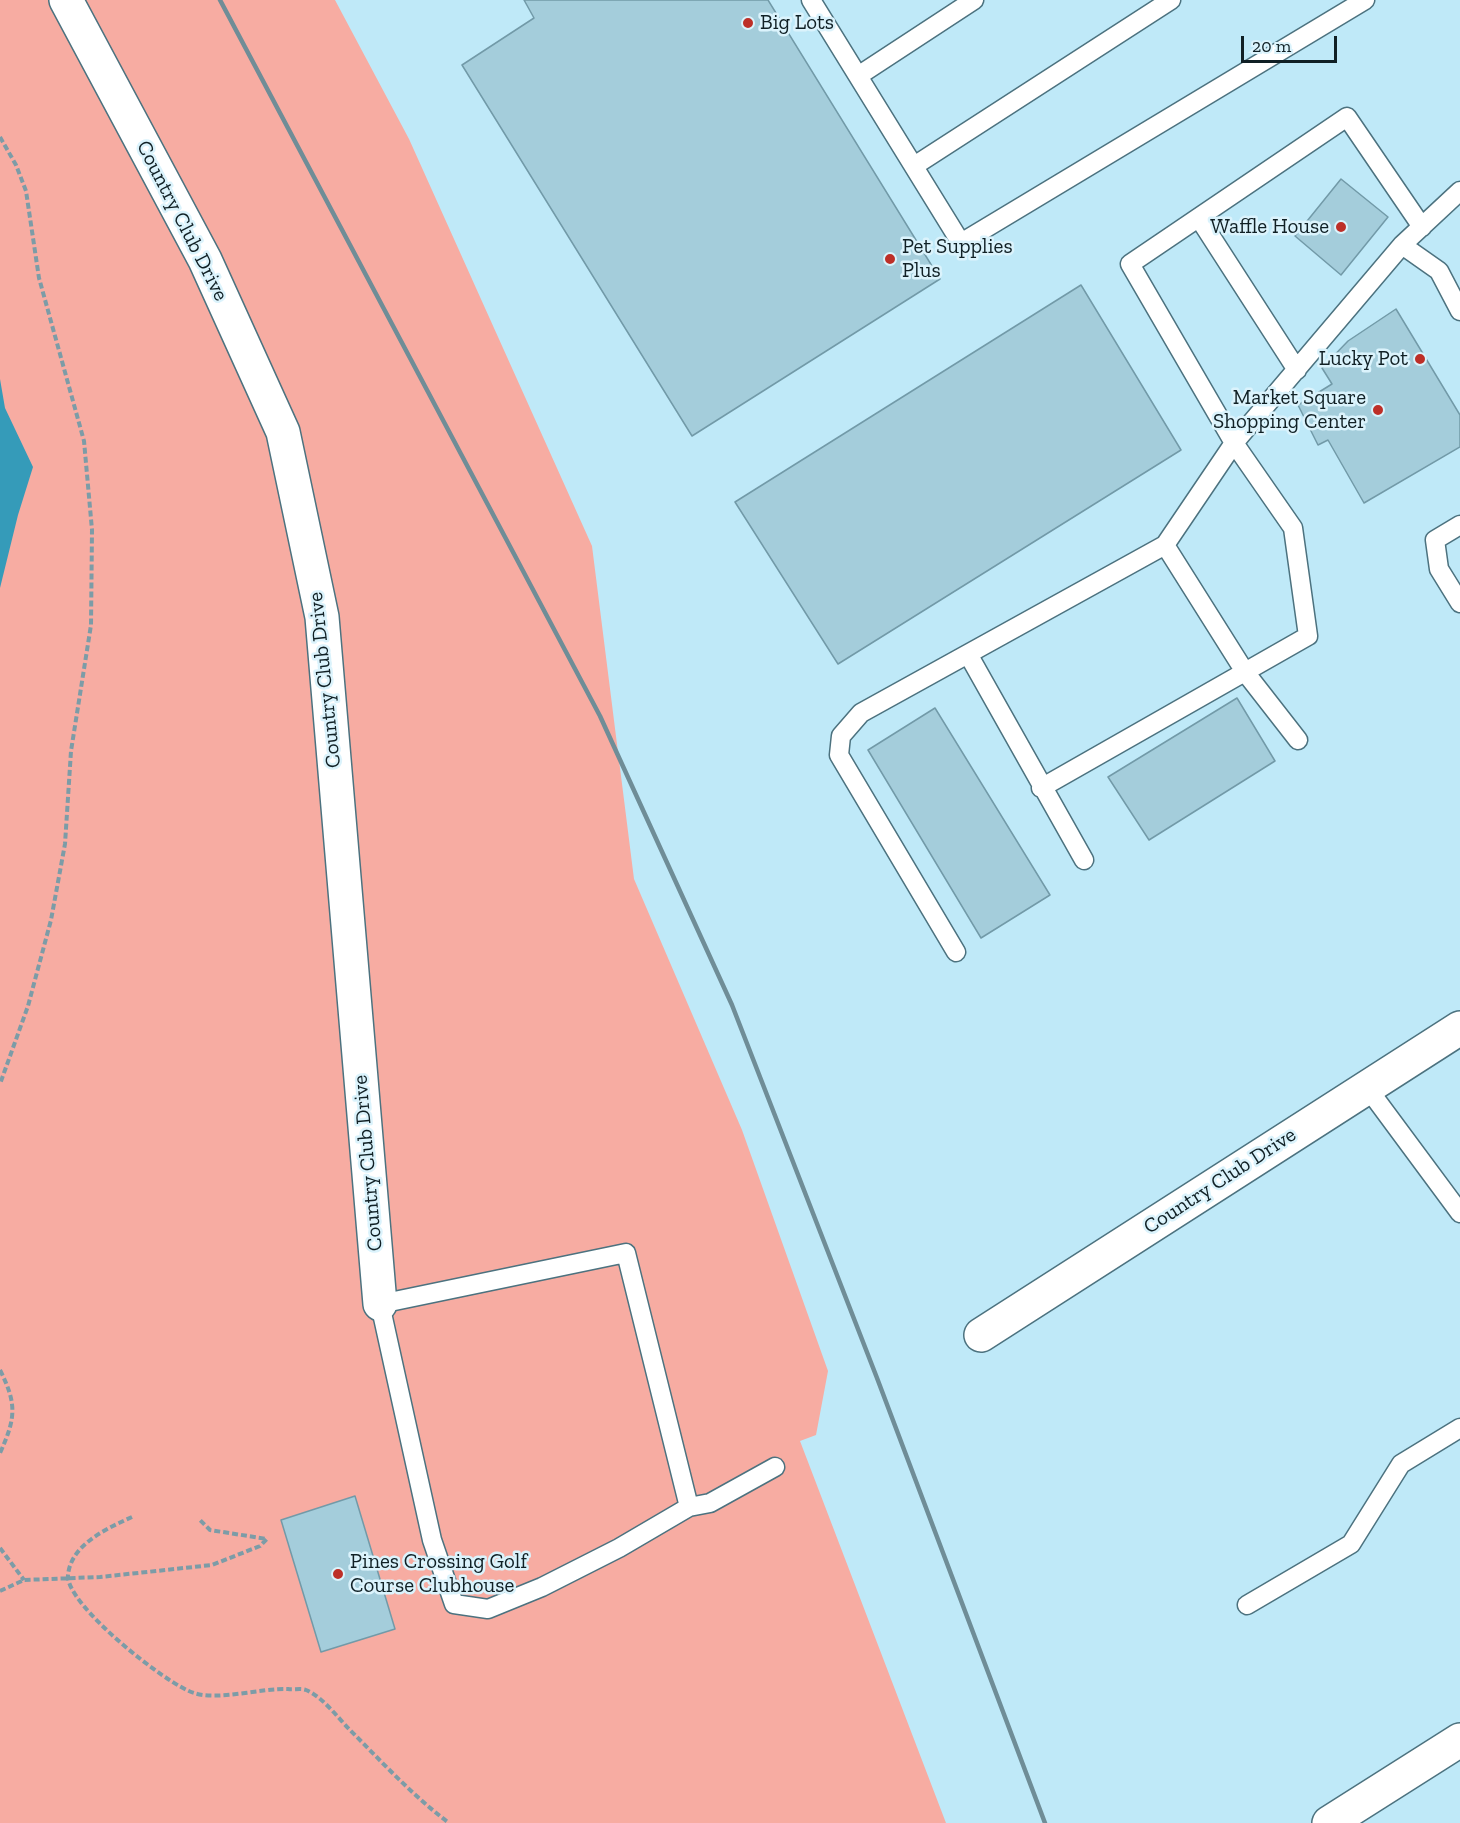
<!DOCTYPE html>
<html>
<head>
<meta charset="utf-8">
<style>
	body { margin:0 }
	#map { position:relative; width:1460px; height:1823px; overflow:hidden; background:#bfe9f8; font-family:"Zilla Slab",serif }
	canvas { display:block }
	.scale { position:absolute; left:1241px; top:36px; width:96px; height:27px; box-sizing:border-box; border:3px solid #102025; border-top:0; padding-left:8px; font-size:18px; line-height:21px; white-space:nowrap; color:#102025; -webkit-text-stroke:4px #dbf3fc; paint-order:stroke }
</style>
</head>
<body>
<div id="map">
<canvas width="1460" height="1823"></canvas>
<div class="scale">20 m</div>
</div>
<script>
const c = document.querySelector('canvas').getContext('2d');
c.lineJoin = 'round';
function paint(path, color) { c.fillStyle = color; c.fill(path, 'evenodd'); }
function trace(path, color, width, dash) { c.strokeStyle = color; c.lineWidth = width; c.lineCap = dash ? 'butt' : 'round'; c.setLineDash(dash || []); c.stroke(path); }
function write(font, color, halo, rows, align = 'center') {
  c.font = font + ' "Zilla Slab",serif'; c.lineWidth = 5; c.setLineDash([]); c.textBaseline = 'middle'; c.strokeStyle = halo; c.fillStyle = color; for (const [text, x, y, turn = 0] of rows) {
    c.save(); c.translate(x, y); c.rotate((+turn || 0) * Math.PI / 180); c.textAlign = isNaN(turn) ? turn : align; if (halo) c.strokeText(text, 0, 0); c.fillText(text, 0, 0); c.restore();
  }
}
paint(new Path2D(`
	M0,0H335L409,139L592,546L634,879L742,1130L828,1371L816,1435L800,1441L946,1823H0Z`), '#f7aca2');
paint(new Path2D(`
	M0,379L5,408L33,467L18,515L0,588Z`), '#359bb9');
const building = new Path2D(`
	M524,0H768L940,279L692,436L462,65L534,18Z
	M1341,179L1388,217L1341,275L1295,236Z
	M1081,285L1181,450L838,664L735,502Z
	M1396,309L1460,415V447L1364,503L1328,440L1318,445L1298,405L1332,384L1322,368L1348,341Z
	M1237,698L1275,761L1149,840L1108,777Z
	M935,708L1050,895L981,938L868,750Z
	M355,1496L395,1629L321,1652L281,1520Z`);
paint(building, '#a4cddb');
trace(building, '#729aa8', 1.5);
const service = new Path2D(`
	M811,0L961,243L1365,0
	M858,76L974,0
	M914,166L1171,0
	M1199,218L1297,370
	M1402,245L1439,271L1460,311
	M1460,525L1435,540L1439,569L1460,603
	M1165,545L1245,672L1298,740
	M968,654L1084,860
	M1041,788L1308,636L1293,528L1234,443L1130,264L1347,117L1422,227
	M956,952L839,755L841,736L861,713L1165,545L1234,443L1402,245L1460,191
	M1366,1086L1460,1213
	M626,1253L689,1507L619,1548L542,1587L488,1609L454,1604L432,1540L380,1304Z
	M689,1507L710,1503L775,1467
	M1247,1605L1351,1544L1401,1464L1460,1428`);
const minor = new Path2D(`
	M66,0L205,260L283,432L322,617L380,1304
	M981,1335L1460,1028
	M1329,1823L1460,1740`);
trace(service, '#4c727f', 21);
trace(minor, '#4c727f', 36);
trace(new Path2D(`
	M0,137L16,165L26,191L39,278L84,441L92,530L91,625L71,751L65,844L51,920L28,1006L0,1084
	M0,1370C17,1404 16,1418 0,1453
	M132,1517C108,1528 71,1544 68,1575C65,1604 167,1685 194,1693C218,1701 261,1688 288,1689C293,1690 301,1688 306,1690C323,1697 338,1718 350,1730C382,1762 413,1796 449,1823
	M0,1548L24,1580
	M0,1591L24,1580L100,1577L212,1565L260,1546L267,1539L210,1530L200,1520`), '#7c9ca7', 4, [6, 3]);
trace(service, '#fff', 18);
trace(minor, '#fff', 33);
trace(new Path2D(`
	M220,0L600,716L732,1005L877,1378L1045,1823`), '#6f8d97', 4.5);
for (const [x, y, r, color] of [
	[748,23,6,"#bd2f28"],
	[1341,227,6,"#bd2f28"],
	[890,259,6,"#bd2f28"],
	[1420,359,6,"#bd2f28"],
	[1378,410,6,"#bd2f28"],
	[338,1574,6,"#bd2f28"]
]) { const dot = new Path2D(); dot.arc(x, y, r, 0, 2 * Math.PI); c.fillStyle = color; c.fill(dot); trace(dot, '#dbf3fc', 2); }
write('21px', '#102025', '#dbf3fc', [
	["Big Lots",760,23],
	["Waffle House",1329,227,"right"],
	["Pet Supplies",902,247],
	["Plus",902,271],
	["Lucky Pot",1408,359,"right"],
	["Market Square",1366,398,"right"],
	["Shopping Center",1366,422,"right"],
	["Pines Crossing Golf",350,1562],
	["Course Clubhouse",350,1586]
], 'left');
write('21px', '#102025', '#dbf3fc', [
	["Country Club Drive",182,221,63],
	["Country Club Drive",325,680,-96],
	["Country Club Drive",368,1163,-95],
	["Country Club Drive",1220,1181,-33]
]);
</script>
</body>
</html>
